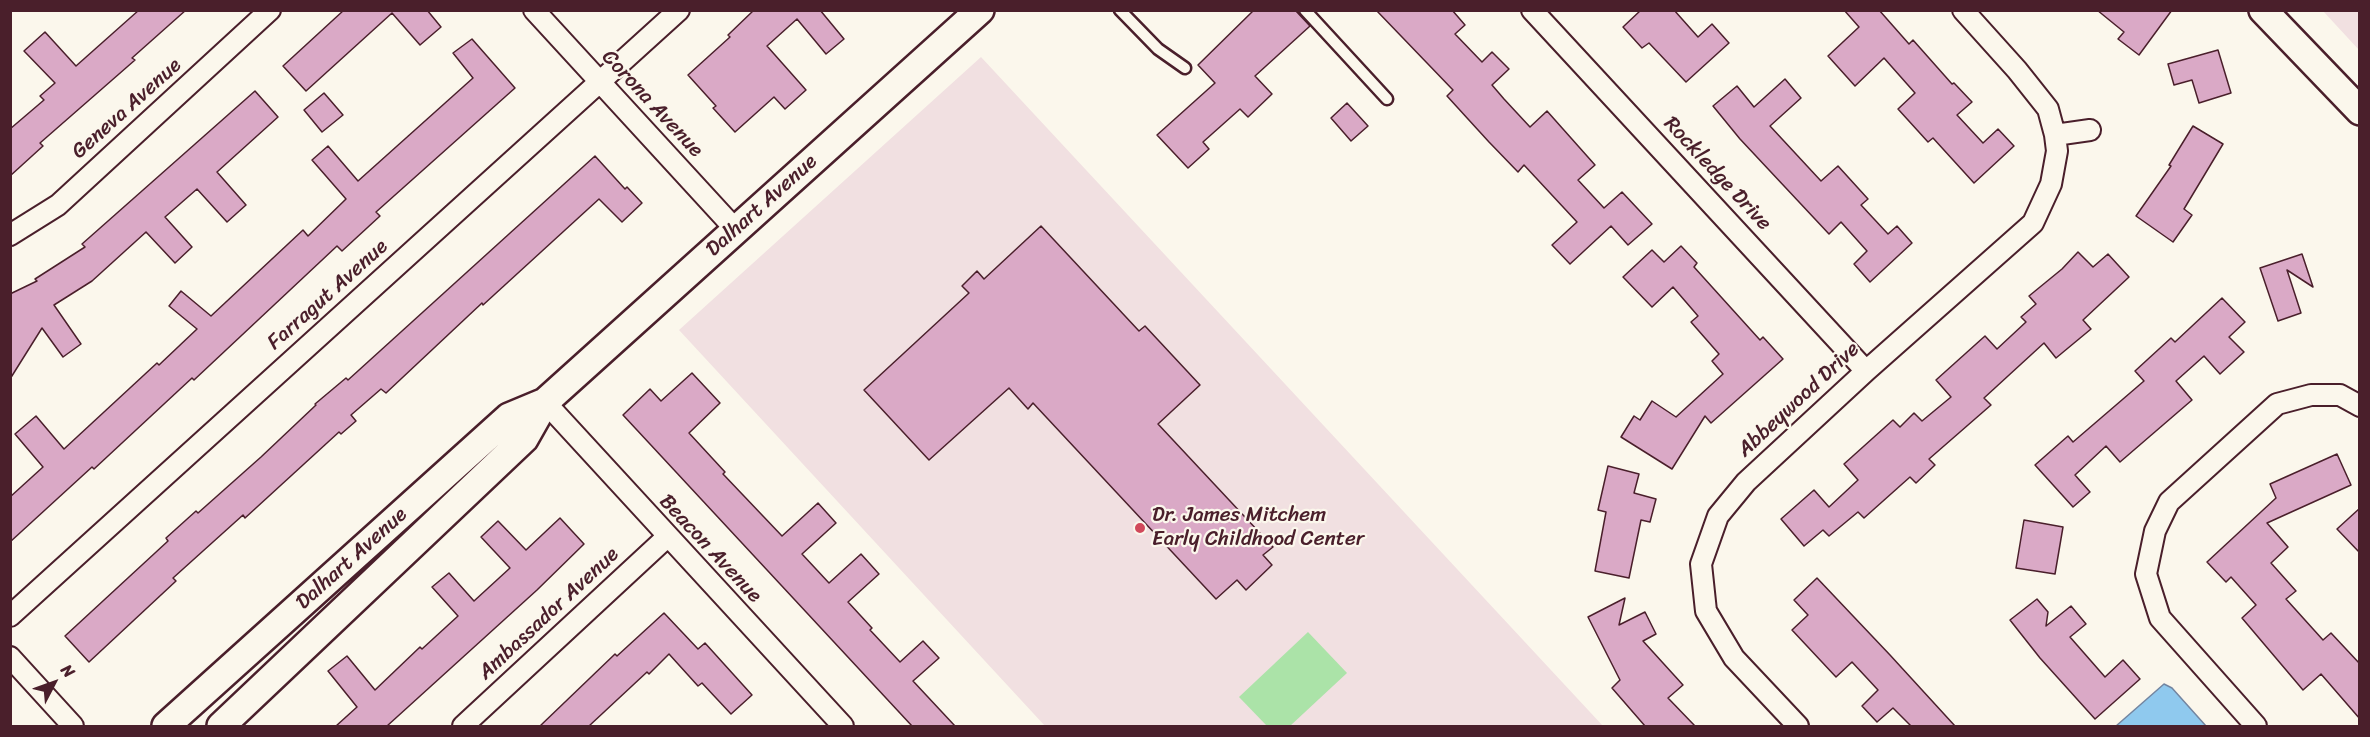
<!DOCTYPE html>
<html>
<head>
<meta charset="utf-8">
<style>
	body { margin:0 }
	#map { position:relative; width:2370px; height:737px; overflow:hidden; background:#fbf7ec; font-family:Sriracha,sans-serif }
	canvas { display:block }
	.frame { position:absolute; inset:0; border:12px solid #4a1f2b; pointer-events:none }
	.north { position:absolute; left:24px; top:653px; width:60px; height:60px; -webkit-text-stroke:4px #fbf7ec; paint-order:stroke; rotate:49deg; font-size:16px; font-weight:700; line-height:24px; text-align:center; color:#4a1f2b }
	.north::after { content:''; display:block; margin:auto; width:21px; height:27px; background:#4a1f2b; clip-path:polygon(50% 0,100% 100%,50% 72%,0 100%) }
</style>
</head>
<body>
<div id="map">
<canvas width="2370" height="737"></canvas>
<div class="frame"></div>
<div class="north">N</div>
</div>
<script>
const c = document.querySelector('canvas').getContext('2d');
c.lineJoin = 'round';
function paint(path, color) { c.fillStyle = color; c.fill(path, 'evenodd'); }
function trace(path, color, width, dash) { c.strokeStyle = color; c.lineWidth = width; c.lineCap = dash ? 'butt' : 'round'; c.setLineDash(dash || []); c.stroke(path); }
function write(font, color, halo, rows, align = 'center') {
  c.font = font + ' Sriracha,sans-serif'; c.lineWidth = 4.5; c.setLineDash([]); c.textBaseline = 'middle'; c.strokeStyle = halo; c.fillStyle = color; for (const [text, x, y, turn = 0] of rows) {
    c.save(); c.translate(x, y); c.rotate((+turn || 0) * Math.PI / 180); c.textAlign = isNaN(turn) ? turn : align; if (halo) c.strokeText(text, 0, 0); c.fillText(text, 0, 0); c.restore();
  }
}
paint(new Path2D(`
	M2323,11H2359V50Z
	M981,57L1603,726H1045L679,330Z`), '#f1e0e1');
paint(new Path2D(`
	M1308,632L1347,673L1290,726H1267L1239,697Z`), '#abe3a8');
const water = new Path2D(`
	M2164,684L2172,688L2206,726H2116Z`);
paint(water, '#8fc9ee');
trace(water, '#7385a0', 1.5);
const building = new Path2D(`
	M139,10H186L132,58L135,60L40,143L43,146L10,176V129L44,100L40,96L55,83L24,51L45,32L76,66Z
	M344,10H427L441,27L420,45L392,13L306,91L283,66Z
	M754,10H820L844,39L826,54L797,19L767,46L806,90L785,109L774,97L735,132L713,108L716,106L688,75L730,37L728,35Z
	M1254,10H1295L1310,26L1255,76L1272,94L1248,117L1240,109L1203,142L1209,149L1188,168L1157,135L1215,83L1198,65Z
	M1376,10H1452L1465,25L1455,34L1482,62L1492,52L1509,69L1492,85L1504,99L1530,127L1547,111L1595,165L1578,180L1604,208L1622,192L1652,224L1628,245L1611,226L1570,264L1552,245L1577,222L1524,165L1518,172L1489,142L1447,96L1453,90Z
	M1641,10H1674L1698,37L1712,24L1729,43L1686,82L1649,43L1642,48L1623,27Z
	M1844,10H1879L1909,44L1913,40L1952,84L1954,83L1972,102L1957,115L1983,143L1998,129L2014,146L1974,183L1933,138L1928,142L1898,109L1915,93L1884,58L1855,86L1828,56L1859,27Z
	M2097,10H2172L2139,55L2118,39L2124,32Z
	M472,39L515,88L376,212L380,216L342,251L337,246L194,380L192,378L94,469L92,467L10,542V497L43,467L15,434L36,416L64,449L157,363L159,365L197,329L169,306L181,291L211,316L303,230L308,236L346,199L312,160L328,146L358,181L473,78L453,53Z
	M2218,50L2231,93L2199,103L2192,80L2174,85L2168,64Z
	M1785,79L1801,98L1770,126L1821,181L1838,166L1868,199L1861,205L1888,234L1897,226L1912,243L1870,282L1854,264L1867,251L1841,222L1829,234L1740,139L1713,106L1737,86L1754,107Z
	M255,91L278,117L217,172L246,205L227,222L197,189L165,217L192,247L175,263L146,232L92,281L54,305L81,344L63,357L42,328L10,379V294L37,281L35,279L85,247L82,244Z
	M324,93L343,115L322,132L304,110Z
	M1347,103L1368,126L1351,141L1331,118Z
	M2193,126L2223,144L2184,209L2192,215L2173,242L2136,216L2171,166L2169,165Z
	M595,156L625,189L627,187L642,203L622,222L599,199L483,305L482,303L386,393L381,389L351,415L356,421L341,434L339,432L245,518L243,515L173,578L176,581L89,662L65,636L168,541L166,538L196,511L198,513L261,457L316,405L315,404L346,378L348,380Z
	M1041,226L1139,331L1145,326L1200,385L1158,424L1273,547L1263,555L1272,565L1246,590L1237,580L1216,599L1033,403L1028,409L1009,388L929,460L864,390L969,293L962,286L977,271L984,279Z
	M1681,246L1697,263L1694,267L1760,340L1763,337L1783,359L1711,423L1705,416L1672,469L1621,437L1634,416L1640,420L1652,401L1676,417L1723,374L1712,361L1719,354L1691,322L1698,316L1673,287L1652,307L1623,277L1652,250L1664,262Z
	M2078,252L2093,267L2108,254L2129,277L2083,320L2091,329L2056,358L2044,343L1984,398L1991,405L1929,459L1935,465L1916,483L1910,477L1864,518L1858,512L1829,536L1823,530L1804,546L1781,519L1814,490L1829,507L1858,480L1844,464L1893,420L1900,427L1914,413L1922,421L1951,397L1936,380L1985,336L1997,349L2026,322L2021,317L2036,304L2029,296L2062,269Z
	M2302,254L2313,287L2287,270L2301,313L2278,321L2260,268Z
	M2222,298L2245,322L2229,337L2244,352L2220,374L2204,356L2176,381L2192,400L2120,462L2106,446L2075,475L2090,492L2073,507L2035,465L2068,436L2073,442L2144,381L2135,371L2171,338L2175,342Z
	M692,373L720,403L689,433L725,472L723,474L782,536L818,503L836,523L802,554L829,583L861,554L879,574L848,602L872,628L870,630L900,662L923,641L939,658L913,681L955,726H912L623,415L650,389L661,401Z
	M2337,454L2351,485L2267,523L2288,547L2271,563L2296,591L2286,599L2323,640L2331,633L2360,664V719L2321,674L2303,690L2242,618L2256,605L2231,577L2226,582L2207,562L2276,498L2270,484Z
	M1608,466L1639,474L1634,493L1656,499L1650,522L1641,520L1629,578L1595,571L1606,512L1598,510Z
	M2360,508V553L2337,529Z
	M560,518L584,544L537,590L387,726H336L357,707L328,671L347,656L375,690L420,647L422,649L458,616L432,587L449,573L474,601L510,568L481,537L498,521L526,550Z
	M2024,520L2063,527L2055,574L2016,568Z
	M1817,578L1890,655L1955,726H1911L1893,708L1877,722L1862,706L1878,690L1852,662L1836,677L1792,630L1808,615L1794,600Z
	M1625,598L1619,625L1645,612L1656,634L1643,641L1683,685L1668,698L1695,726H1645L1612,688L1620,680L1588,617Z
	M2037,599L2048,612L2046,626L2071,606L2086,624L2070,637L2105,677L2123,660L2140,679L2095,719L2040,658L2010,620Z
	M664,613L698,649L705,643L752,695L731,714L702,683L698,686L669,654L649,674L647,672L589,726H540L615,654L617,656Z`);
paint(building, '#daa9c6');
trace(building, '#4a1f2b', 1.5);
const lane = new Path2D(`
	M1120,10L1158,49L1185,68
	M1305,10L1387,99`);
const street = new Path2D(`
	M534,10L736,230
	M1532,10L1866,371
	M2055,135L2090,130
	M10,235L58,205L270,10
	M545,402L843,726
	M10,616L679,10
	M10,657L73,726
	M463,726L667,537
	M1798,726L1734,658L1706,611L1701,564L1718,516L1746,482L1866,371L2033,223L2051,184L2057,151L2055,135L2048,109L2017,70L1963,10
	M2256,726L2160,618L2146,574L2155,531L2169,502L2277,404L2311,395H2340L2360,406`);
const secondary = new Path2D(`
	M2263,10L2360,111
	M166,726L509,417L545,402L980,10
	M221,726L524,439L545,402`);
trace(lane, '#4a1f2b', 15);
trace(street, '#4a1f2b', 24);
trace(secondary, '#4a1f2b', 32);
trace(lane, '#fbf7ec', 10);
trace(street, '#fbf7ec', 20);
trace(secondary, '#fbf7ec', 27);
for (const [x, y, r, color] of [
	[1140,528,6,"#d1495b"]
]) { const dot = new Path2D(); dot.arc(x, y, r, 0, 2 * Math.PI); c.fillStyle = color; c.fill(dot); trace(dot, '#fbf7ec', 2); }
write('21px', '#4a1f2b', '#fbf7ec', [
	["Corona Avenue",652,104,47],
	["Geneva Avenue",127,109,-42],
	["Rockledge Drive",1717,174,47],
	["Dalhart Avenue",762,206,-42],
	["Farragut Avenue",328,295,-42],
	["Abbeywood Drive",1799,400,-43],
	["Beacon Avenue",710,549,47],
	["Dalhart Avenue",352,559,-42],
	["Ambassador Avenue",549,614,-43]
]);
write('21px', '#4a1f2b', '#fbf7ec', [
	["Dr. James Mitchem",1152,516],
	["Early Childhood Center",1152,540]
], 'left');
</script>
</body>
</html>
